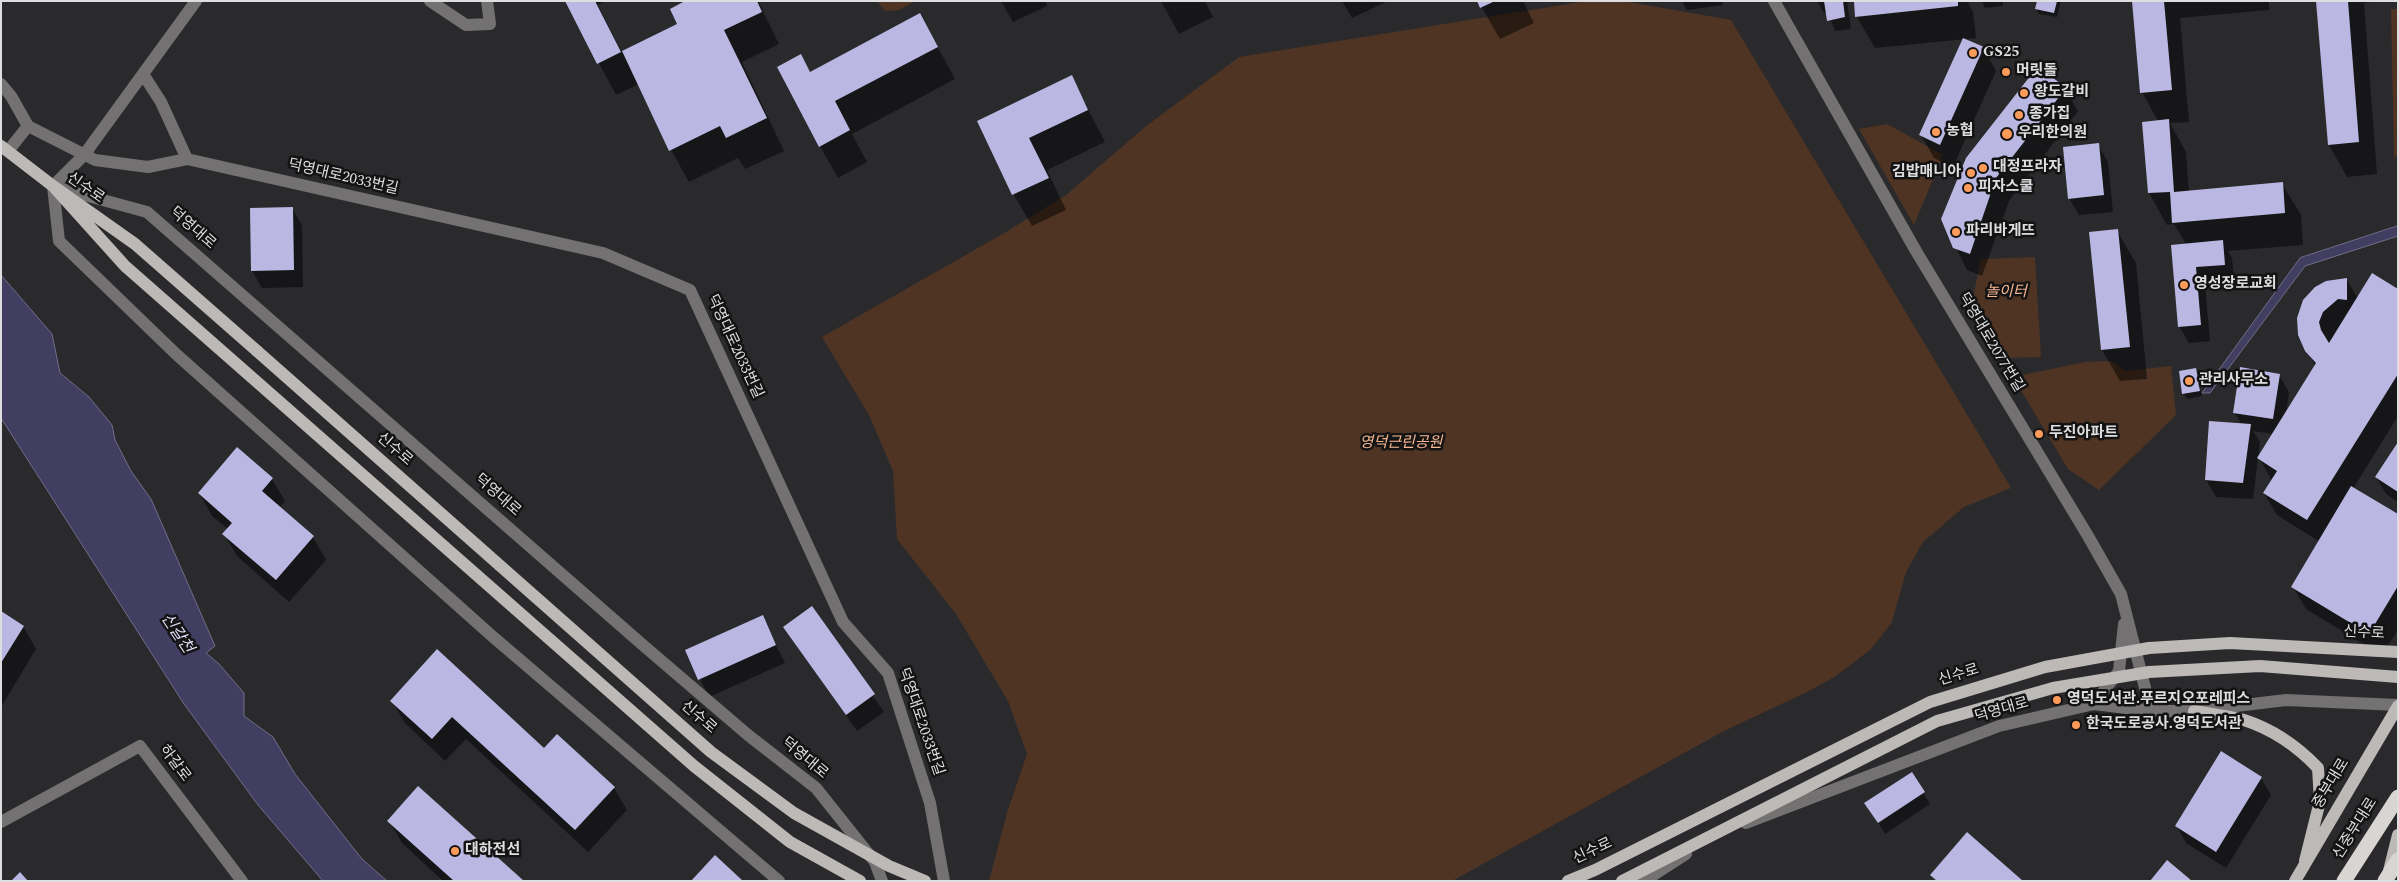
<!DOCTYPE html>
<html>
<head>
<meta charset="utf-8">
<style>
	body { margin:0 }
	#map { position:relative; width:2399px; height:882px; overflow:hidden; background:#2a2a2d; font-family:Spectral,serif }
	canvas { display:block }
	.frame { position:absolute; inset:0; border:2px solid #dedee0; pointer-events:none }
</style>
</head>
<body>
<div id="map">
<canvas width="2399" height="882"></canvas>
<div class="frame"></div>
</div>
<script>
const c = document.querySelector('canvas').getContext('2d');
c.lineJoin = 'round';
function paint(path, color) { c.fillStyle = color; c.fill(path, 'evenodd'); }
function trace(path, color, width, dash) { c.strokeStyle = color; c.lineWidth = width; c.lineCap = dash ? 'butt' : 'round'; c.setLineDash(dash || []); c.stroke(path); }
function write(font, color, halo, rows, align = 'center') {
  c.font = font + ' Spectral,"Noto Sans KR",serif'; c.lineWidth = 5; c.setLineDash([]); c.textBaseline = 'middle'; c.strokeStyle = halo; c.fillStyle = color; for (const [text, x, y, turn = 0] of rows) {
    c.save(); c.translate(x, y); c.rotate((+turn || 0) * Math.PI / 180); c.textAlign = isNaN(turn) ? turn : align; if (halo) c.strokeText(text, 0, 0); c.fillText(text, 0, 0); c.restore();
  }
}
paint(new Path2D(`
	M877,1H915L899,10L885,11Z
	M1587,1H1623L1731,20L2011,488L1964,507L1923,542L1906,572L1892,622L1871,649L1836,676L1807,692L1722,732L1452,881H989L1007,813L1027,754L1008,701L956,614L897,539L893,471L869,415L822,337L1006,232L1066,195L1145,127L1239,57Z
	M2391,9H2398V154L2394,159Z
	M1887,124L1943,155L1914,225L1859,129Z
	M2035,257L2041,357L2007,358L1973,298L1981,259Z
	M2111,361L2125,371L2171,366L2176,415L2099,490L2068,469L2013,377L2085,362Z`), '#4f3423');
const water = new Path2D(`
	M2398,226V236L2305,266L2210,393H2202L2300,258Z
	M1,275L52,334L60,373L89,397L112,425L115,440L131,471L151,499L215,646L206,653L219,664L244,693V716L273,737L295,774L362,859L387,881H323L258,805L184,704L1,418Z`);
paint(water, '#413e62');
trace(water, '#706e88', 1);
paint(new Path2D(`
	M566,1H606L598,5L622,53L679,25L688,1H758L779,44L742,62L784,151L745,169L738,158L689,182L671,150L639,84L616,95Z
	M1001,1H1045L1047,6L1013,22Z
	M1161,1H1205L1213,17L1179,34Z
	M1342,1H1385L1386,2L1352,18Z
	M1478,1H1523L1534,23L1500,39Z
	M1682,1H1722L1723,5L1687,10Z
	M1817,1H1847L1851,29L1835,31L1828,13H1824Z
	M1855,1H1967L1973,12L1976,38L1875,48L1857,17Z
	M1982,1H2003V6L1985,8Z
	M2038,1H2061L2057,17L2039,14L2036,9Z
	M2134,1H2269V10L2180,18L2189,122L2170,123L2186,152L2189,192L2282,184L2301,215L2303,245L2228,251L2232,258L2234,281L2205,284L2210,341L2189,343L2179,326L2186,244L2174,224L2167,225L2149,193L2158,121L2142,92Z
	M2318,1H2380L2364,3L2377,174L2347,177L2329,145Z
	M920,15L955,79L852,134L867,162L838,178L820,146L810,73Z
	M1983,48L1996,71L1953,167L1934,158L1921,135Z
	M1071,77L1105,142L1047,170L1066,210L1032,226L1014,195L979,121Z
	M2065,89L2078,111L2009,201L1982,276L1967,270L1942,219Z
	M2098,145L2108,162L2113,212L2079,215L2069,198Z
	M292,208L302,225L303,287L262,288L252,271Z
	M2117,231L2136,263L2147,379L2120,381L2102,350Z
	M2347,280L2358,299L2398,291V416L2353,489L2398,516V630L2382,655L2306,609L2293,587L2320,542L2277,515L2264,493L2272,481L2259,458L2274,434L2253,431L2260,442L2253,499L2216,497L2206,480L2242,425L2234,412L2279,375L2289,392L2286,414L2316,367L2299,335Z
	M2195,369L2202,396L2187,399L2184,394Z
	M2398,445V502L2386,494L2376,477Z
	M272,479L285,501L279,508L313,537L326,560L289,602L237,556L224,534L228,529L212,516L199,493Z
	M811,608L884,712L857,731L785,627Z
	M1,612L23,626L36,649L1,707Z
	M762,617L785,663L709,697L686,651Z
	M437,651L544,750L614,788L627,810L588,852L466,739L445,761L405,723L392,701Z
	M1911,774L1930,804L1885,834L1873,814Z
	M2261,778L2271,795L2226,868L2186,843L2177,826Z
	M389,821L522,881H443L402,843Z`), '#0007');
paint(new Path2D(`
	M565,1H595L621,52L597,64Z
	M685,1H757L762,12L724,30L767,118L726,138L720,126L669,151L622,51L677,24L670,9Z
	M1477,1H1495L1480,8Z
	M1824,1H1843L1845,17L1827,21Z
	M1854,1H1958V6L1855,17Z
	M2037,1H2057L2054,13L2035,9Z
	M2132,1H2164L2172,90L2140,93Z
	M2316,1H2348L2359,142L2328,145Z
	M920,13L938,47L835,101L850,130L819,147L777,67L801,54L810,72Z
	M1963,38L1984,47L1940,145L1919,135Z
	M2038,66L2066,88L1996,178L1970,254L1953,248L1941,219L1966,158Z
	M1072,75L1088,110L1029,138L1049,178L1012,195L977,121Z
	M2169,119L2174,192L2283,182L2285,213L2172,223L2170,192L2148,193L2142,122Z
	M2099,143L2104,195L2068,199L2063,147Z
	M293,207L294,270L251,271L250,208Z
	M2118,229L2130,347L2101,350L2089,232Z
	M2223,240L2225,265L2196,267L2201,325L2178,327L2171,245Z
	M2372,273L2398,289V374L2307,520L2263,493L2277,471L2257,458L2316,363L2305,351L2298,335L2297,318L2303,300L2315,287L2326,281L2347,278V300L2338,299L2323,312L2319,322L2321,330L2329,343Z
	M2240,367L2280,374L2273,419L2233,413Z
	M2196,368L2200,391L2182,394L2179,371Z
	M2209,421L2251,424L2243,483L2205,480Z
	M2398,442V492L2375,477Z
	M237,447L273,478L262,491L314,536L276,580L222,534L232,523L198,493Z
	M2351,486L2398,514V586L2369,634L2291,587Z
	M812,606L875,694L846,715L783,627Z
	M1,611L24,626L1,663Z
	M763,615L776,645L698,680L685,650Z
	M437,649L544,748L557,734L615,787L575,830L452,717L432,739L390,701Z
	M2221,751L2262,777L2216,852L2175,826Z
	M1912,772L1925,792L1878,823L1864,803Z
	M418,786L524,881H454L387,821Z
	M1967,832L2023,881H1937L1930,875Z
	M715,855L743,881H691Z
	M2167,860L2192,881H2150Z
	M20,872L28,881H11Z`), '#bab8e3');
trace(new Path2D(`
	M430,1L466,25L490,24L487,1
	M1774,1L1916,251L2088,536L2121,594L2151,711
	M143,74L161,102L187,159
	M1,84L11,96L28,126L8,151
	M28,126L95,160L148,167L187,159L603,253L690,290L843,622L888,673L930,803L944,881
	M53,186L59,241L176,354L492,636L779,881
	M53,186L84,155L196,1
	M55,187L147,212L644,646L748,735L816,788L875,862L882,881
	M2094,704L2119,671L2124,624
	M1,822L140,746L242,881
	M1746,823L1999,726L2094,704L2151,711H2194L2286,700L2398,705
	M1644,881L1686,854`), '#737171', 12);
trace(new Path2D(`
	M1,146L53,186L135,244L257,351
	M53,186L125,266L694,766L790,842L860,881
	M2194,711C2210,714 2228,716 2244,720C2272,729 2298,747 2318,768L2320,801L2305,861
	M2389,871L2398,835
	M2295,881L2398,706`), '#bcb9b7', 12);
trace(new Path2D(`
	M2344,881L2398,797`), '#d9d5d3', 15);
trace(new Path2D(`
	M257,351L711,752L794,813L889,866L925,881
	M1568,881L1595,870L1930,702L2045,667L2149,648L2230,643L2398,652
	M1622,881L1937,721L2053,688L2149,672L2260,666L2398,677`), '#bcb9b7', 12);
trace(new Path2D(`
	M2385,881L2398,860`), '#d9d5d3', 15);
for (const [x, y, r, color] of [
	[1973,53,5,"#ff9b5a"],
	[2006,72,5,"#ff9b5a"],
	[2024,93,5,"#ff9b5a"],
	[2019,115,5,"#ff9b5a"],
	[1936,132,5,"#ff9b5a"],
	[2007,134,6,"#ff9b5a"],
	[1983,168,5,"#ff9b5a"],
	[1971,173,5,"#ff9b5a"],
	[1968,188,5,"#ff9b5a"],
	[1956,232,5,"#ff9b5a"],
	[2184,285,5,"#ff9b5a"],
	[2189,381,5,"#ff9b5a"],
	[2039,434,5,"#ff9b5a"],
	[2057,700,5,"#ff9b5a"],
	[2076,725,5,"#ff9b5a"],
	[455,851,5,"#ff9b5a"]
]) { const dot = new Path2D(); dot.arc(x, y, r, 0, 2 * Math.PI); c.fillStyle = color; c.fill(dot); trace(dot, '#131314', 2); }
write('bold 15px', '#dedee0', '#131314', [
	["GS25",1983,53],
	["머릿돌",2016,72],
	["왕도갈비",2034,93],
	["종가집",2029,115],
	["농협",1946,132],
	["우리한의원",2018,134],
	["대정프라자",1993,168],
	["김밥매니아",1961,173,"right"],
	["피자스쿨",1978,188],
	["파리바게뜨",1966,232],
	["영성장로교회",2194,285],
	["관리사무소",2199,381],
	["두진아파트",2049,434],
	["영덕도서관.푸르지오포레피스",2067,700],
	["한국도로공사.영덕도서관",2086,725],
	["대하전선",465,851]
], 'left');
write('15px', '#dedee0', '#131314', [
	["덕영대로2033번길",343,178,13],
	["신수로",85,189,35],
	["덕영대로",192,229,41],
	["덕영대로2077번길",1990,343,59],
	["덕영대로2033번길",734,347,65],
	["신수로",394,450,41],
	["덕영대로",497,496,41],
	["신수로",2364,634,3],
	["신수로",1959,676,-17],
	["덕영대로",2002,711,-16],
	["신수로",698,718,41],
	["덕영대로2033번길",920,722,71],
	["덕영대로",804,759,40],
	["하갈로",174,764,53],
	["중부대로",2332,784,-59],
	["신중부대로",2356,829,-58],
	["신수로",1593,852,-25]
]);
write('italic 15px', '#f8b791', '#131314', [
	["놀이터",2006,293],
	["영덕근린공원",1401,444]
]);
write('italic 16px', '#ddddf7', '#131314', [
	["신갈천",176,634,56]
]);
</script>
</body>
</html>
